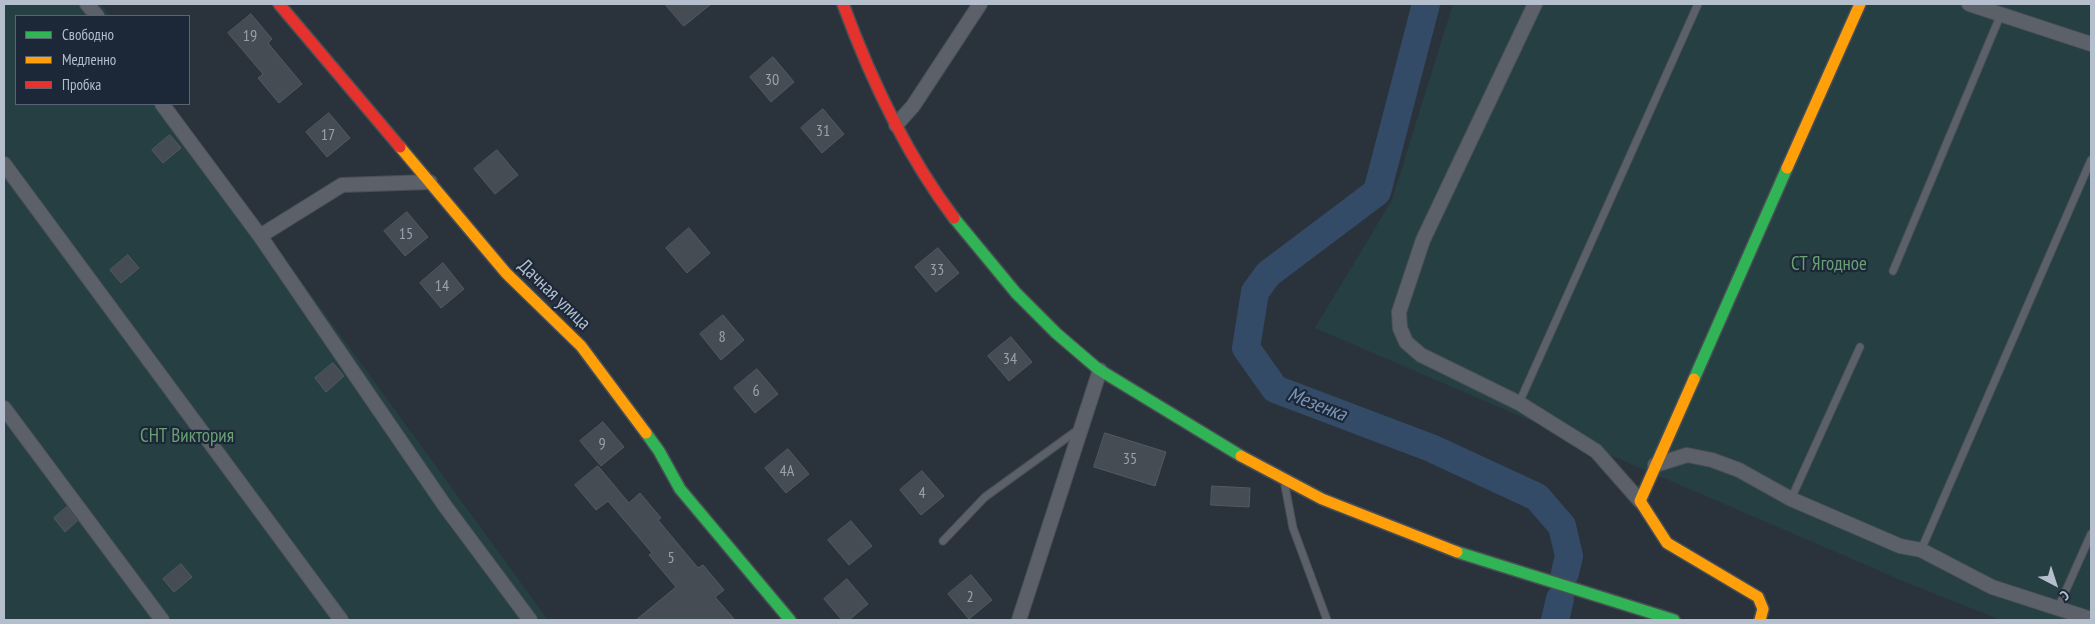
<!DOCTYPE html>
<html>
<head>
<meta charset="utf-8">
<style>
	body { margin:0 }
	#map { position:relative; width:2095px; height:624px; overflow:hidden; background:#2a333c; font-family:"PT Sans Narrow",sans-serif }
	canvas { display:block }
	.frame { position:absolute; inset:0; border:5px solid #b4becd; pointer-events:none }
	.legend { position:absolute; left:15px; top:15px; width:175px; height:90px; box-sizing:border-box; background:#1c2838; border:1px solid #596474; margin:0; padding:6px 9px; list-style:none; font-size:15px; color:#b4becd }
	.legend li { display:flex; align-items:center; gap:10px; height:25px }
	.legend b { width:25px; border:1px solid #596474 }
	.north { position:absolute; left:2030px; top:559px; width:50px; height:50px; -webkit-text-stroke:4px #1c2838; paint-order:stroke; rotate:140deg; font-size:14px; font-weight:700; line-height:20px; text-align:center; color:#b4becd }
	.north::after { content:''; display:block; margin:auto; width:18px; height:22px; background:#b4becd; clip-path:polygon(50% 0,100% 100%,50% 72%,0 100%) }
</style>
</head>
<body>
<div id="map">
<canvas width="2095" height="624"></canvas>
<div class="frame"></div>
<ul class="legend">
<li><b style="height:6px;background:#30b455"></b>Свободно</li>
<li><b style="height:6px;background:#ff9f0a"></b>Медленно</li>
<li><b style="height:6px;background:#e5322d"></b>Пробка</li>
</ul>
<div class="north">С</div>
</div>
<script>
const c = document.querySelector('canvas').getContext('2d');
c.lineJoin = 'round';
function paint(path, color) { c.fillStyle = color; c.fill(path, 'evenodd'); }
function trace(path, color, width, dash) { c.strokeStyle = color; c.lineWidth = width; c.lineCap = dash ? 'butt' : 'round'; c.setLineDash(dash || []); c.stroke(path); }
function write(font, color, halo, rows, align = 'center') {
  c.font = font + ' "PT Sans Narrow",sans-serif'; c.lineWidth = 4.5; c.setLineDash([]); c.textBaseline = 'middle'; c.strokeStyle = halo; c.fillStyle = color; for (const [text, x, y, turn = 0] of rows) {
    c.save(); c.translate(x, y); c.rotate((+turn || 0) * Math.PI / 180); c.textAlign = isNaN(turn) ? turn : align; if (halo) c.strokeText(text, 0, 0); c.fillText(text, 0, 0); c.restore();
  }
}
paint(new Path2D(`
	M4,4H101L110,16H16V104H172L548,620H4Z
	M1453,4H2091V620H2001L1910,584L1315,328L1392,200Z`), '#263f43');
trace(new Path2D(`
	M1426,4L1377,192L1268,274L1255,292L1246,348L1275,389L1431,448L1537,497L1562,526L1569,556L1565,573
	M1555,620L1560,599`), '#344b68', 28);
const building = new Path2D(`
	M665,4H711L684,26Z
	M251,14L272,39L268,43L302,84L279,103L258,78L263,74L228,33Z
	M773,57L794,82L771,102L750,77Z
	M823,109L844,134L822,153L801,128Z
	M329,113L350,138L327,157L306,132Z
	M170,135L181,148L163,163L152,150Z
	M497,150L518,175L495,194L474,169Z
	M407,212L428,237L405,256L384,231Z
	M689,228L710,253L687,273L666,248Z
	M938,248L959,273L936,292L915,267Z
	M128,255L139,268L121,283L110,270Z
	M443,263L464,289L441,308L420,283Z
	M723,315L744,340L721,360L700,334Z
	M1011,337L1032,362L1009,381L988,356Z
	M333,363L344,376L326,392L315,378Z
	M757,369L778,394L755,413L734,388Z
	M603,422L624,447L601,466L580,441Z
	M1105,433L1166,452L1155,486L1094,467Z
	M788,449L809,474L786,493L765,468Z
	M598,466L629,503L640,493L661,518L658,520L698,568L703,565L724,590L715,597L735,620H636L676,587L649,555L652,553L608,501L596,510L575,485Z
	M922,471L944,496L921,515L900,490Z
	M1212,486L1250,488L1249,507L1211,505Z
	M67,507L77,521L65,532L54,518Z
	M851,521L872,546L849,565L828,540Z
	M181,564L192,577L174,592L163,579Z
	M971,575L992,600L969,619L948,594Z
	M847,579L868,604L849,620H842L824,599Z`);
paint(building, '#454c54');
trace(building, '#525a63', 1);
const lane = new Path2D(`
	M1893,271L2001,14
	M1519,403L1698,4
	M1285,486L1293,528L1327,620
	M1791,499L1860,347
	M943,541L985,497L1079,429
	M1921,550L2091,160
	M2058,608L2091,534`);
const street = new Path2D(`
	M87,4L97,16
	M1535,4L1423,240L1399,312L1400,328L1406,342L1421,355L1519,403L1596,451L1640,501
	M1969,4L2091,44
	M162,104L260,236L445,506L530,620
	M896,125L913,106L980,4
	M4,164L341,620
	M260,236L342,185L430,182
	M4,408L162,620
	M1655,465L1687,455L1712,460L1739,470L1791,499L1900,546L1921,550L1992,587L2091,619
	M1019,620L1100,370`);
const fast = new Path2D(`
	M954,218L1016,293L1056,333L1098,369L1241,456
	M1694,379L1787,168
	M646,433L659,451L680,489L790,620
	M1457,552L1674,620`);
const slow = new Path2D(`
	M400,147L506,273L581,346L646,433
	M1787,168L1860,4
	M1694,379L1640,501L1667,543L1758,597L1763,609L1760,620
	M1241,456L1322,499L1457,552`);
const jam = new Path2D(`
	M279,4L400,147
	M843,4C871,80 905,153 954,218`);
trace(lane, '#494f56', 9);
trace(street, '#494f56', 16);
trace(fast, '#494f56', 14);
trace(slow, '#494f56', 14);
trace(jam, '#494f56', 14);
trace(lane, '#5c6169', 7);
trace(street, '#5c6169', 14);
trace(fast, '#30b455', 11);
trace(slow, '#ff9f0a', 11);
trace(jam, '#e5322d', 11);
write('16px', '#98a2af', null, [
	["19",250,36],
	["30",772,80],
	["31",823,131],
	["17",328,135],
	["15",406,234],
	["33",937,270],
	["14",442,286],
	["8",722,337],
	["34",1010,359],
	["6",756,391],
	["9",602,444],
	["35",1130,459],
	["4А",787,471],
	["4",922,493],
	["5",671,558],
	["2",970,597]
]);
write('19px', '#69a074', '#1c2838', [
	["СТ Ягодное",1829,265],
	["СНТ Виктория",187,437]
]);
write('19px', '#b4becd', '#1c2838', [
	["Дачная улица",554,295,44]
]);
write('italic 20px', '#7995b7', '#1c2838', [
	["Мезенка",1317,405,21]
]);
</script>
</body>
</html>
